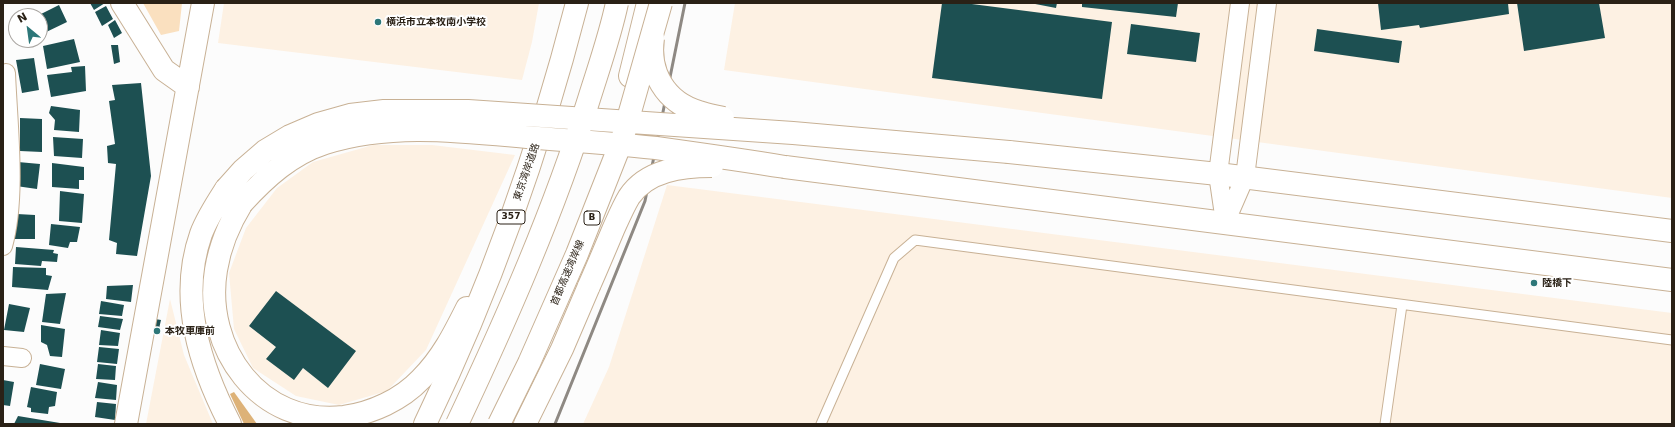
<!DOCTYPE html>
<html>
<head>
<meta charset="utf-8">
<style>
	body { margin:0 }
	#map { position:relative; width:1675px; height:427px; overflow:hidden; background:#fcfcfc; font-family:"DejaVu Sans",sans-serif }
	canvas { display:block }
	.frame { position:absolute; inset:0; border:4px solid #2a2116; pointer-events:none }
	.north { position:absolute; left:8px; top:8px; width:40px; height:40px; box-sizing:border-box; background:#fff; border:1px solid #aaa6a2; border-radius:50%; rotate:331deg; font-size:11px; font-weight:700; line-height:16px; text-align:center; color:#2a2116 }
	.north::after { content:''; display:block; margin:auto; width:14px; height:18px; background:#2d7779; clip-path:polygon(50% 0,100% 100%,50% 72%,0 100%) }
</style>
</head>
<body>
<div id="map">
<canvas width="1675" height="427"></canvas>
<div class="frame"></div>
<div class="north">N</div>
</div>
<script>
const c = document.querySelector('canvas').getContext('2d');
c.lineJoin = 'round';
function paint(path, color) { c.fillStyle = color; c.fill(path, 'evenodd'); }
function trace(path, color, width, dash) { c.strokeStyle = color; c.lineWidth = width; c.lineCap = dash ? 'butt' : 'round'; c.setLineDash(dash || []); c.stroke(path); }
function write(font, color, halo, rows, align = 'center') {
  c.font = font + ' "DejaVu Sans","Noto Sans JP",sans-serif'; c.lineWidth = 4; c.setLineDash([]); c.textBaseline = 'middle'; c.strokeStyle = halo; c.fillStyle = color; for (const [text, x, y, turn = 0] of rows) {
    c.save(); c.translate(x, y); c.rotate((+turn || 0) * Math.PI / 180); c.textAlign = isNaN(turn) ? turn : align; if (halo) c.strokeText(text, 0, 0); c.fillText(text, 0, 0); c.restore();
  }
}
paint(new Path2D(`
	M224,3H539L532,42L522,80L218,43Z
	M735,3H1672V198L724,70Z
	M373,145H432L515,155L426,350L387,391L339,405L296,396L253,368L234,329L229,273L246,228L277,188L313,162Z
	M667,185L1672,313V424H583L609,367Z
	M170,299L184,355L213,424H146Z`), '#fdf1e3');
paint(new Path2D(`
	M143,3H182L179,31L161,35Z`), '#fae0bf');
paint(new Path2D(`
	M234,392L257,424H244L230,394Z`), '#ddb278');
paint(new Path2D(`
	M90,3H105L94,10Z
	M942,3H964L1112,22L1102,99L932,78Z
	M1030,3H1057L1056,8Z
	M1082,3H1178L1176,17L1082,7Z
	M1378,3H1508L1509,14L1420,28L1419,25L1381,30Z
	M1517,3H1599L1605,38L1524,51Z
	M59,5L67,22L40,35V16H37Z
	M106,6L113,19L102,26L95,12Z
	M115,20L122,33L114,38L108,25Z
	M1131,24L1200,33L1196,62L1127,54Z
	M1317,29L1402,41L1399,63L1314,51Z
	M74,39L80,62L47,69L43,46Z
	M111,45H118L120,62L114,64Z
	M34,58L39,90L22,93L16,60Z
	M85,66L86,91L51,97L47,75L72,72L71,67Z
	M141,83L151,176L137,256L116,254L117,243L109,240L116,164L108,163L107,146L115,144L109,101L115,100L112,85Z
	M51,106L80,110L79,132L54,130L55,120L49,113Z
	M20,118L42,119V152L20,151Z
	M53,137L83,139L82,158L54,156Z
	M18,162L40,164L37,189L16,186Z
	M52,163L84,167V180H79V189L52,187Z
	M60,191L84,194L82,223L59,221Z
	M17,214L35,215V239H13Z
	M51,224L80,227L77,242H70L68,248L49,245Z
	M16,247L54,250L53,253L58,254L57,262L42,261L41,266L15,264Z
	M13,267L46,268V275L52,276L48,290L12,287Z
	M133,285L131,302L106,299L107,286Z
	M276,291L356,351L328,388L303,368L294,380L266,359L276,347L249,326Z
	M66,293L60,324L42,322L46,294Z
	M101,301L124,305L122,316L99,314Z
	M9,304L30,308L24,332L4,330Z
	M100,316L123,319L120,330L98,327Z
	M155,319L161,320L158,333L153,332Z
	M41,325L65,329L62,357L50,356L47,345L41,342Z
	M101,330L120,333L118,346L99,345Z
	M99,347L119,349L117,364L97,362Z
	M40,364L65,369L61,389L36,385Z
	M98,364L116,366L115,380L96,379Z
	M3,380L14,382L10,406L3,405Z
	M98,382L117,385L116,400L95,398Z
	M31,387L57,392L55,406L49,407L48,414L31,412V408L27,407Z
	M97,402L116,404L115,420L95,417Z
	M18,416L60,423V424H14Z`), '#1d5052');
const lane = new Path2D(`
	M821,424L894,258L915,240L1672,340
	M1385,424L1402,305`);
const street = new Path2D(`
	M1225,222L1218,174L1240,3
	M1225,223L1245,177L1267,3
	M3,246C17,196 8,125 6,73
	M3,356L22,358`);
const secondary = new Path2D(`
	M122,3L164,70L188,87
	M1009,152L1218,174L1672,231
	M785,167L1672,280
	M226,189C217,203 207,218 201,234C178,299 200,366 230,424
	M242,203C229,224 220,245 216,270C203,348 260,427 344,417C372,413 401,400 421,379C442,358 454,334 467,308
	M126,424L203,3
	M525,424L562,349L589,286`);
const highway = new Path2D(`
	M630,76L648,3
	M425,424C490,290 540,147 577,3`);
trace(lane, '#c8b195', 11);
trace(street, '#c8b195', 20);
trace(secondary, '#c8b195', 24);
trace(highway, '#c8b195', 24);
trace(lane, '#fff', 9);
trace(street, '#fff', 18);
trace(secondary, '#fff', 22);
trace(highway, '#fff', 22);
trace(new Path2D(`
	M555,424L645,201L685,3`), '#8e8983', 3);
const secondaryBridge = new Path2D(`
	M653,38C648,72 665,102 699,112C707,115 715,116 723,118
	M226,189L243,170L265,151L290,136L318,124L350,115L384,111H468L793,133L1009,152
	M242,203C266,177 291,154 325,143C394,121 468,132 538,138C578,141 617,144 656,148C699,154 742,160 785,167
	M589,286C597,268 605,249 613,230C618,219 623,207 629,197C647,170 682,166 712,166`);
const highwayBridge = new Path2D(`
	M457,424C507,318 554,211 589,99C599,67 610,36 617,3
	M499,424L529,363L577,254L622,140L661,3`);
trace(secondaryBridge, '#c8b195', 24, []);
trace(highwayBridge, '#c8b195', 24, []);
trace(secondaryBridge, '#fff', 22);
trace(highwayBridge, '#fff', 22);
for (const [x, y, r, color] of [
	[378,22,4,"#2d7779"],
	[1534,283,4,"#2d7779"],
	[157,331,4,"#2d7779"]
]) { const dot = new Path2D(); dot.arc(x, y, r, 0, 2 * Math.PI); c.fillStyle = color; c.fill(dot); trace(dot, '#fff', 1.5); }
for (const [x, y, w] of [
	[511,217,28],
	[592,218,16]
]) { const box = new Path2D(); box.roundRect(x - w / 2, y - 7, w, 14, 3); c.fillStyle = '#fff'; c.fill(box); trace(box, '#2a2116', 1); }
write('bold 9px', '#2a2116', null, [
	["357",511,217],
	["B",592,218]
]);
write('bold 10px', '#2a2116', '#fff', [
	["横浜市立本牧南小学校",386,22],
	["陸橋下",1542,283],
	["本牧車庫前",165,331]
], 'left');
write('10px', '#2a2116', '#fff', [
	["東京湾岸道路",527,172,-71],
	["首都高速湾岸線",568,273,-67]
]);
</script>
</body>
</html>
